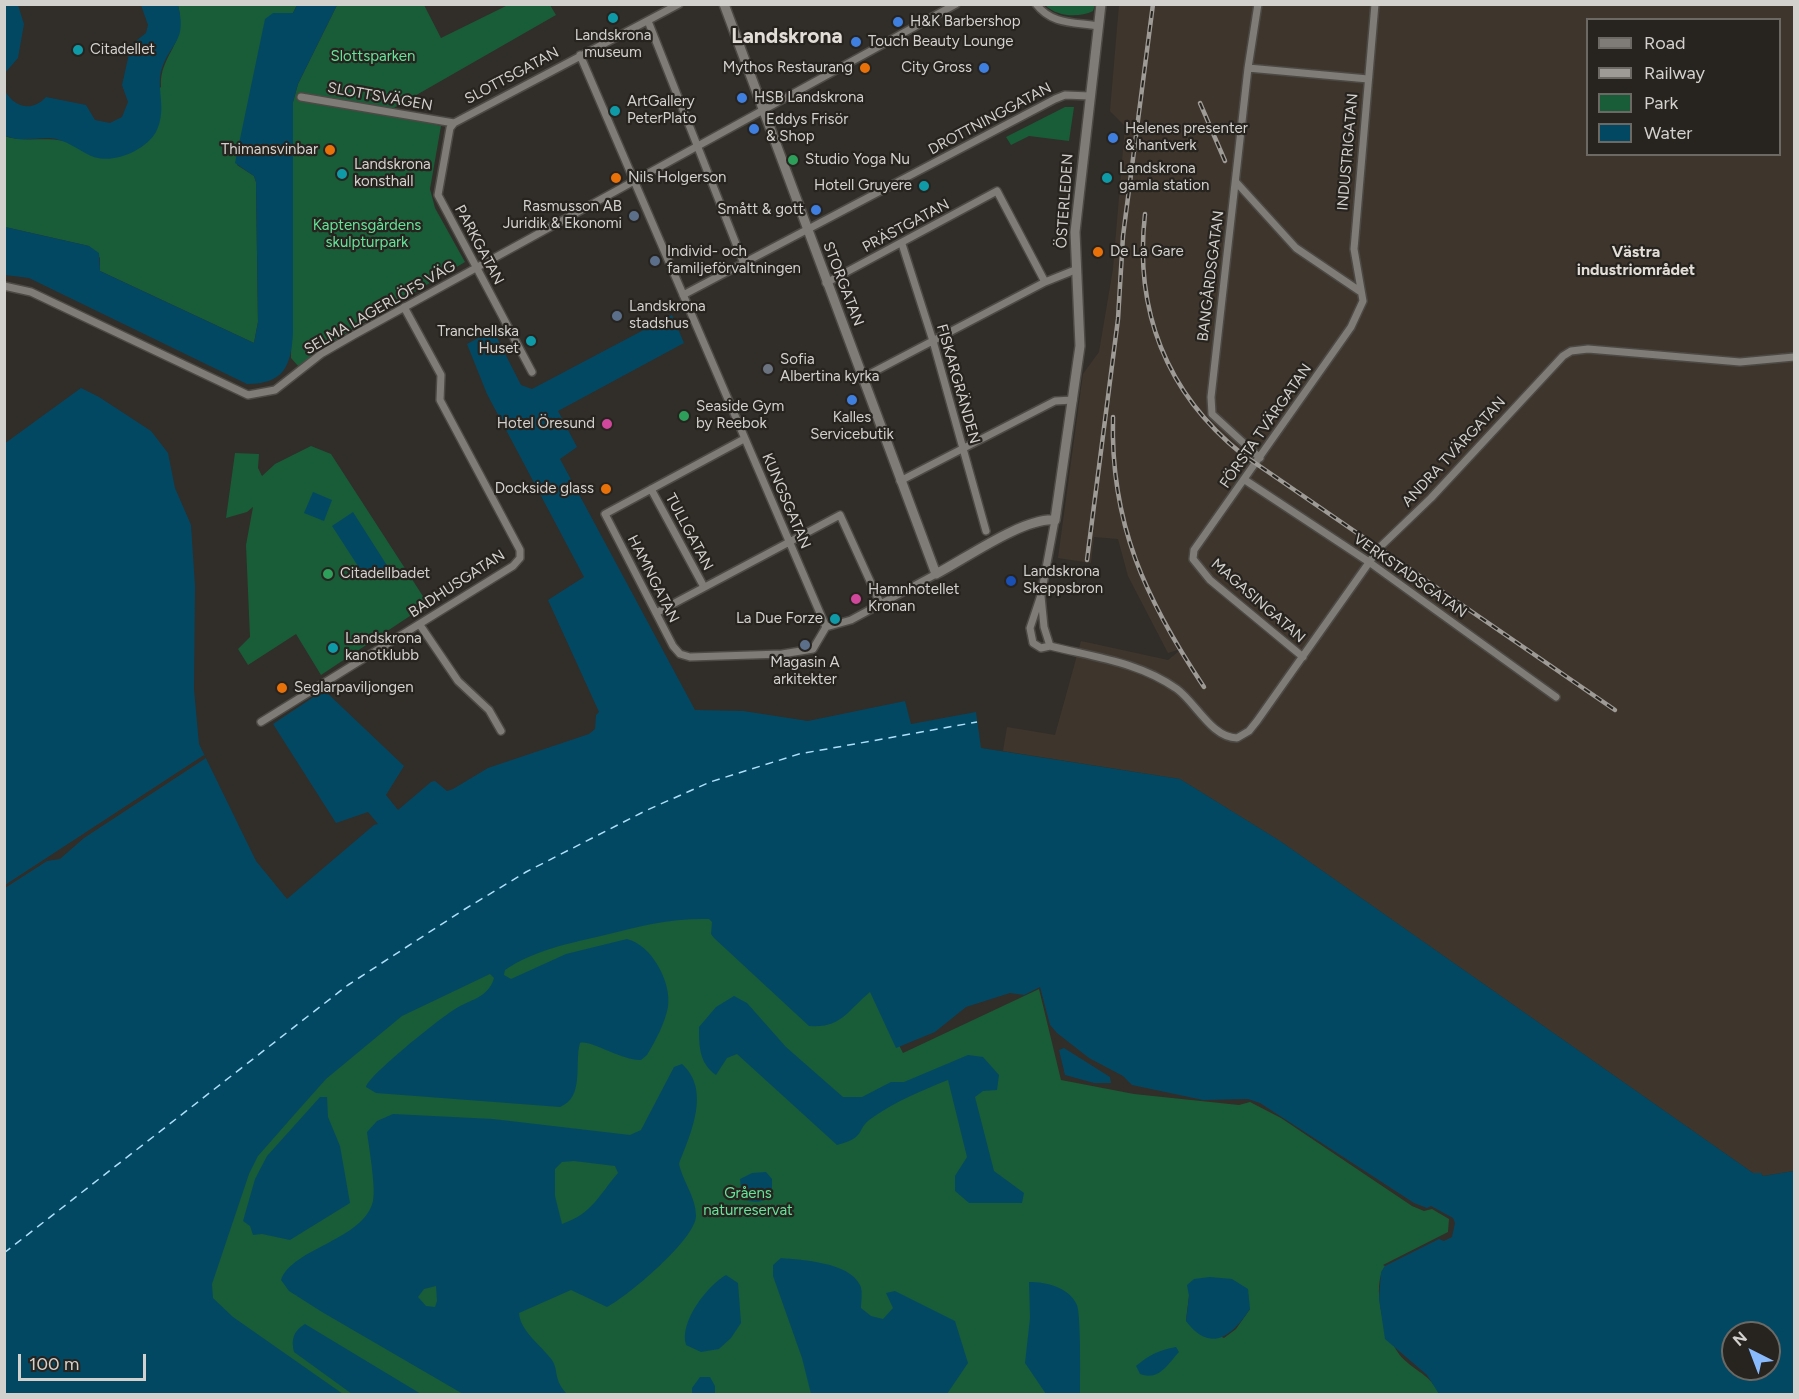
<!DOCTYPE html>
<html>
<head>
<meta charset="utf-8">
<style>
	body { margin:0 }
	#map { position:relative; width:1799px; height:1399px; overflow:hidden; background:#312d28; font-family:Figtree,sans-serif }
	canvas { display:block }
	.frame { position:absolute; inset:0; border:6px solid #d3d1ce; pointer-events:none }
	.legend { position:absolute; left:1586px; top:18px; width:195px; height:138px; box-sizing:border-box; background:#27231f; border:2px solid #6c6965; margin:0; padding:8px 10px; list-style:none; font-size:18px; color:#d3d1ce }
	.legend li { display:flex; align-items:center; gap:12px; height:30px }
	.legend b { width:30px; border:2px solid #6c6965 }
	.north { position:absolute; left:1721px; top:1321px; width:60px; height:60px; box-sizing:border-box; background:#27231f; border:2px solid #6c6965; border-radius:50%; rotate:318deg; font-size:16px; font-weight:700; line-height:24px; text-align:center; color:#d3d1ce }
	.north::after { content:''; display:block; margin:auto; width:21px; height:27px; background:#89bafc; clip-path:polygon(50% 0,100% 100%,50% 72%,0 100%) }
	.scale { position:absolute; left:18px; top:1354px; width:128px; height:27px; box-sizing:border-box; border:3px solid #d3d1ce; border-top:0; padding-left:8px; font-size:18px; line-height:21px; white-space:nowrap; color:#d3d1ce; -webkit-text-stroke:4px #27231f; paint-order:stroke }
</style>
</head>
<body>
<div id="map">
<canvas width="1799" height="1399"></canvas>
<div class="frame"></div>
<ul class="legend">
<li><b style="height:8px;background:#7f7b76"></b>Road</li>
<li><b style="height:8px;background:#9e9b97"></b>Railway</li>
<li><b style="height:16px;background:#195c38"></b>Park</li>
<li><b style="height:16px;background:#034862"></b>Water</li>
</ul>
<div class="north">N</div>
<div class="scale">100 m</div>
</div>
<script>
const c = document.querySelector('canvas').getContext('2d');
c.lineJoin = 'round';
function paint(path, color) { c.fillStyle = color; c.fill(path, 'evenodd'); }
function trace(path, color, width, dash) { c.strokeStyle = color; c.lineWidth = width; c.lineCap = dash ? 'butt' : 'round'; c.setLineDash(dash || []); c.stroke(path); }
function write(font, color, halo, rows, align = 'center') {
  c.font = font + ' Figtree,sans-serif'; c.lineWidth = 4.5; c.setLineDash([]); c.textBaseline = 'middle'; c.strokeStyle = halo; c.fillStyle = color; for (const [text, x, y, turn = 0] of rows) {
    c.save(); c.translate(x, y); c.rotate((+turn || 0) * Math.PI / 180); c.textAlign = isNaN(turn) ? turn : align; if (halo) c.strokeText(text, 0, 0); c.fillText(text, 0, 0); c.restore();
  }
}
paint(new Path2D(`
	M1119,5H1794V1171L1763,1176L1761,1173H1753L1280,841L1180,779L1003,751L1007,727L1055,735L1081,641L1168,660L1183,648L1168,653L1128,576L1118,539L1094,537L1091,563L1058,558L1083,374L1099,352L1113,269L1125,126L1110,111ZM1588,20H1780V154H1588Z`), '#3e362c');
paint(new Path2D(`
	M178,5H297L293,13H273L237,165L254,176L256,182L258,322L254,343L100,271V258L89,246L5,227L4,136C29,145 62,131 84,151L161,87C159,54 188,45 178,5Z
	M337,5H424L441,38L508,5H550L556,15L385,113L441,126L430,189L435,208L465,262L324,346L299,367L291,358L293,102L298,84Z
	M1045,5H1095L1093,11C1079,18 1057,17 1045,5Z
	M1065,107H1074L1069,141L1029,136L1011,145L1006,137Z
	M311,446L331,454L428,604L321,675L296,634L248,665L238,649L250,637L246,545L253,507L247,512L226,518L235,453L259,454L258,468L262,476L275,464Z
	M659,917L715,918L869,987L903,1053L1039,989L1061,1080L1134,1094L1239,1105L1250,1102L1281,1118L1412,1206L1424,1211L1432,1209L1449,1219L1448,1232L1383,1265L1385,1266C1371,1287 1384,1331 1397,1351C1408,1369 1431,1373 1439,1394H330L201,1299L213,1187L304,1086L404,1012L489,973L512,983L501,974L507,964L575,938ZM1189,1296L1250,1309L1236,1329L1224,1338L1186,1321Z`), '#195c38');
paint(new Path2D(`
	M5,4L18,5L24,24L18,58L5,73Z
	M141,5H178C187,41 172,41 162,68C155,87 168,108 156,132C145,151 112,165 91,156C78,150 66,139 49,138C33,138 21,142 5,136V91C15,108 32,112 46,97L86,105L95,120L110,123L122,117L128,102L122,85L131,45L146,33L148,25Z
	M297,5H337L298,84L293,102V333C291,366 284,384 247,384L29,278L5,275V227L89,246L99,253L100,271L254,343L258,322L256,182L254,176L235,163L265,19L273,13H293Z
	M672,315L684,343L558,411L577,447L560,459L695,710L743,711L808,721L905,701L911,724L976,712L981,748L1180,779L1280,841L1753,1173H1761L1763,1176L1794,1171V1394H1439L1427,1375L1385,1339L1379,1299L1381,1272L1385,1266L1439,1239L1444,1241L1452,1237L1455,1223L1453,1218L1431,1206L1427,1208L1414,1203L1260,1103L1248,1099L1203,1100L1132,1085L1123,1076L1089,1058L1057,1033L1050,1025L1040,987L1024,995L1010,993L966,1007L935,1032L896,1048L870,992C848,1010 841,1029 809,1026L714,938L711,934L712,922L709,919C672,918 640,926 605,935C571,943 534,950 505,970L504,975L511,979L566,954L627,939C652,945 672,983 668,1007C665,1023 655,1042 647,1055L641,1060C623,1061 589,1039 580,1043C574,1064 585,1097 560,1107L376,1093L366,1087C370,1074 437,1021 452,1011C469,999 488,999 494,978L490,974L402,1016L326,1079L294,1115L258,1156L249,1174L212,1284L213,1298L233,1317L343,1394H5L4,444L81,388L99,397L151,431L168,453L175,488L191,525L195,586L194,689L199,744L256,861L287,899L374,825L378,824L368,812L336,823L273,724L324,690L404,766L386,795L398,810L431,782L435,781L447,791L453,789L488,768L589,734L595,729L596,715L599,712L548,600L584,577L487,394L467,344L493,330L521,385L532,389ZM1733,1333H1769V1369H1733Z
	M313,492L332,500L324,521L304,513Z
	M353,512L388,567L367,580L332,526Z
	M734,996L747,1003L786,1047L843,1097H862L891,1082H904L968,1055L983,1057L999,1075L997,1090L983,1091L975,1097L994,1171L1024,1193L1022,1203H969L955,1191V1176L967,1157L948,1080C923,1090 894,1102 872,1118C855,1129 868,1137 837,1145L737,1054L727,1058L716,1075C699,1063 699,1046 699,1027L716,1007Z
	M1064,1048L1110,1077L1111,1083H1094L1065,1075L1059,1050Z
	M682,1064C711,1090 691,1133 679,1164C683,1182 696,1197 696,1216C696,1239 627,1297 607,1307L571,1290L519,1313C520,1331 541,1345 552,1360C559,1371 553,1379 567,1394H463L322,1312L289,1291L281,1280C292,1248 364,1240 373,1201C376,1187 369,1148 367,1132L377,1121L393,1114L493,1119L630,1135L641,1130L674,1067ZM574,1161L615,1166L618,1173C598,1196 593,1213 562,1224L555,1196V1169L562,1162ZM436,1286L437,1301L435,1307L426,1306L418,1297L424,1289Z
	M320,1097H327L328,1117L340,1146L350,1203L290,1240L262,1234L253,1235L250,1226L243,1221L255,1179L267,1156Z
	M766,1172L772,1179V1195C762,1203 754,1204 742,1198L740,1179L752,1173Z
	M781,1258C802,1260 849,1262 860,1285C863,1290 861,1302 861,1308L871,1316L883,1319L893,1308L886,1293L895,1291L955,1321L968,1363L947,1394H811L802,1358L773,1276V1265Z
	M726,1275L738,1283L741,1323L731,1338L719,1349L701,1352L686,1345C679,1322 707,1286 726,1275Z
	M1210,1277L1232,1279L1248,1289L1250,1309C1232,1336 1211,1354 1186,1321L1189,1296L1187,1285L1194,1279Z
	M1029,1282C1046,1282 1069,1287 1077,1305C1081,1316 1080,1379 1080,1394H1046L1025,1363L1030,1318Z
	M305,1324L421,1394H352L294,1352C291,1340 293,1331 305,1324Z
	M1176,1347L1179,1352C1167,1365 1159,1381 1140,1374L1136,1366C1149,1355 1159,1350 1176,1347Z
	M700,1377H710L715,1386V1394H692V1388Z`), '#034862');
paint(new Path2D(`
	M204,755L206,758L84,838L60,859L47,861L5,888V885Z`), '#312d28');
trace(new Path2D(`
	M4,1253L348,985L465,909L526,872L645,811L710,782L799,754L977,722`), '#aedff9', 1.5, [8, 6]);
const street = new Path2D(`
	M1036,4C1052,25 1074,22 1098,26
	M1258,4L1248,68L1211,397L1212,414L1260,458
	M648,21L744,264
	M580,55L826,627
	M1248,68L1368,79
	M301,97L454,123
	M1236,182L1296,248L1361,292
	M902,244L933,341L986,531
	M826,283L997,191L1045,282
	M4,286L31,292L248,395L275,390L321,354L354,335L956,4
	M683,295L1055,99L1065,95L1090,96
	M532,372L438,195L450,128L454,123L679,4
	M862,378L1045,282L1075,270
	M744,439L605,514L673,646L680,654L690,657L782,654L813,649L826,627L851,620L936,574
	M1245,480L1369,562L1556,697
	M900,481L1055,401L1073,400
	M651,489L704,587
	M1055,520L1041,595L1030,628L1033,643L1041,648L1050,646C1094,657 1139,662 1177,689C1196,703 1212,738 1237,738L1249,731L1257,721L1380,547L1431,498L1563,356L1571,351L1588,349L1740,362L1794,357
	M1041,596L1044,627L1050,646
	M656,613L840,515L880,603
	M420,625L458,681L489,710L501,731
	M1303,657L1210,580L1193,559L1194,550L1351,327L1363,301L1354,249L1375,4
	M261,722L513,566L520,558V550L440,400L441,375L404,307`);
const secondary = new Path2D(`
	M724,4L936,574C965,559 1024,517 1055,520L1080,346L1075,232L1101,4`);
trace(street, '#4d4a46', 10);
trace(secondary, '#4d4a46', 12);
trace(street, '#7f7b76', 7);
trace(secondary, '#7f7b76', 9);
const rail = new Path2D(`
	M1200,103L1225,161
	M1145,214C1134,310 1166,393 1242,454L1615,710
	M1113,417C1110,524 1146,600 1204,687
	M1087,560L1118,319L1123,236L1153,4`);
trace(rail, '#9e9b97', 4.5);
trace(rail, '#27231f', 2, [7]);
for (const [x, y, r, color] of [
	[613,18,6,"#0f9aa8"],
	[898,22,6,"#3f7fe0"],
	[856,42,6,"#3f7fe0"],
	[78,50,6,"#0f9aa8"],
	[865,68,6,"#e8710a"],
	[984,68,6,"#3f7fe0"],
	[742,98,6,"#3f7fe0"],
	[615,111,6,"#0f9aa8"],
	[754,129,6,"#3f7fe0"],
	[1113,138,6,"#3f7fe0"],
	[330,150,6,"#e8710a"],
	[793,160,6,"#2e9e5b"],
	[342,174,6,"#0f9aa8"],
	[616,178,6,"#e8710a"],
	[1107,178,6,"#0f9aa8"],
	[924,186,6,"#0f9aa8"],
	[816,210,6,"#3f7fe0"],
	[634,216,6,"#5c6f8a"],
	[1098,252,6,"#e8710a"],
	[655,261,6,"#5c6f8a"],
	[617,316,6,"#5c6f8a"],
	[531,341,6,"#0f9aa8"],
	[768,369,6,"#6b7280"],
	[852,400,6,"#3f7fe0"],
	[684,416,6,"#2e9e5b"],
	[607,424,6,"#d1479c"],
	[606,489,6,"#e8710a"],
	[328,574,6,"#2e9e5b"],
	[1011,581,6,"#1a4fb4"],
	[856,599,6,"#d1479c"],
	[835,619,6,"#0f9aa8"],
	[805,645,6,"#5c6f8a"],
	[333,648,6,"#0f9aa8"],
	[282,688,6,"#e8710a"]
]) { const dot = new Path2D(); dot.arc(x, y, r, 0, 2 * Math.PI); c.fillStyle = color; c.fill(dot); trace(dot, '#27231f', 2); }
write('15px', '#d3d1ce', '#27231f', [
	["H&K Barbershop",910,22],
	["Landskrona",613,36,"center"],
	["museum",613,53,"center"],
	["Touch Beauty Lounge",868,42],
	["Citadellet",90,50],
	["Mythos Restaurang",853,68,"right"],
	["City Gross",972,68,"right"],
	["HSB Landskrona",754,98],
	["ArtGallery",627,102],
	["PeterPlato",627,119],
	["Eddys Frisör",766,120],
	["& Shop",766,137],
	["Helenes presenter",1125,129],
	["& hantverk",1125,146],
	["Thimansvinbar",318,150,"right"],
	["Studio Yoga Nu",805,160],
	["Landskrona",354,165],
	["konsthall",354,182],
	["Landskrona",1119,169],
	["gamla station",1119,186],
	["Nils Holgerson",628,178],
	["Hotell Gruyere",912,186,"right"],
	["Rasmusson AB",622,207,"right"],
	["Juridik & Ekonomi",622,224,"right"],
	["Smått & gott",804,210,"right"],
	["Individ- och",667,252],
	["familjeförvaltningen",667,269],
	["De La Gare",1110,252],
	["Landskrona",629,307],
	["stadshus",629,324],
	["Tranchellska",519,332,"right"],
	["Huset",519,349,"right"],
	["Sofia",780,360],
	["Albertina kyrka",780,377],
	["Seaside Gym",696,407],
	["by Reebok",696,424],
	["Kalles",852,418,"center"],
	["Servicebutik",852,435,"center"],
	["Hotel Öresund",595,424,"right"],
	["Dockside glass",594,489,"right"],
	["Landskrona",1023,572],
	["Skeppsbron",1023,589],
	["Citadellbadet",340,574],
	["Hamnhotellet",868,590],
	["Kronan",868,607],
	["La Due Forze",823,619,"right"],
	["Landskrona",345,639],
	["kanotklubb",345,656],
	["Magasin A",805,663,"center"],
	["arkitekter",805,680,"center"],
	["Seglarpaviljongen",294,688]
], 'left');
write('15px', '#64e399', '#27231f', [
	["Slottsparken",373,57],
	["Kaptensgårdens",367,226],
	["skulpturpark",367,243],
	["Gråens",748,1194],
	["naturreservat",748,1211]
]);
write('15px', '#d3d1ce', '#27231f', [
	["SLOTTSGATAN",512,76,-28],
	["SLOTTSVÄGEN",380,97,10],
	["DROTTNINGGATAN",990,119,-28],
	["INDUSTRIGATAN",1348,152,-85],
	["ÖSTERLEDEN",1065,201,-86],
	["PRÄSTGATAN",906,226,-28],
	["PARKGATAN",479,245,62],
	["BANGÅRDSGATAN",1211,276,-83],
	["STORGATAN",843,284,69],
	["SELMA LAGERLÖFS VÄG",380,308,-30],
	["FISKARGRÄNDEN",958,384,74],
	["FÖRSTA TVÄRGATAN",1266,426,-55],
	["ANDRA TVÄRGATAN",1454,452,-47],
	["KUNGSGATAN",786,501,67],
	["TULLGATAN",689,532,62],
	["VERKSTADSGATAN",1410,576,35],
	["HAMNGATAN",653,579,63],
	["BADHUSGATAN",457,584,-33],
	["MAGASINGATAN",1258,601,41]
]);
write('bold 16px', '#e2ddd7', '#27231f', [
	["Västra",1636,252],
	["industriområdet",1636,270]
]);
write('bold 21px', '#e2ddd7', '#27231f', [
	["Landskrona",787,37]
]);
</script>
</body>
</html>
